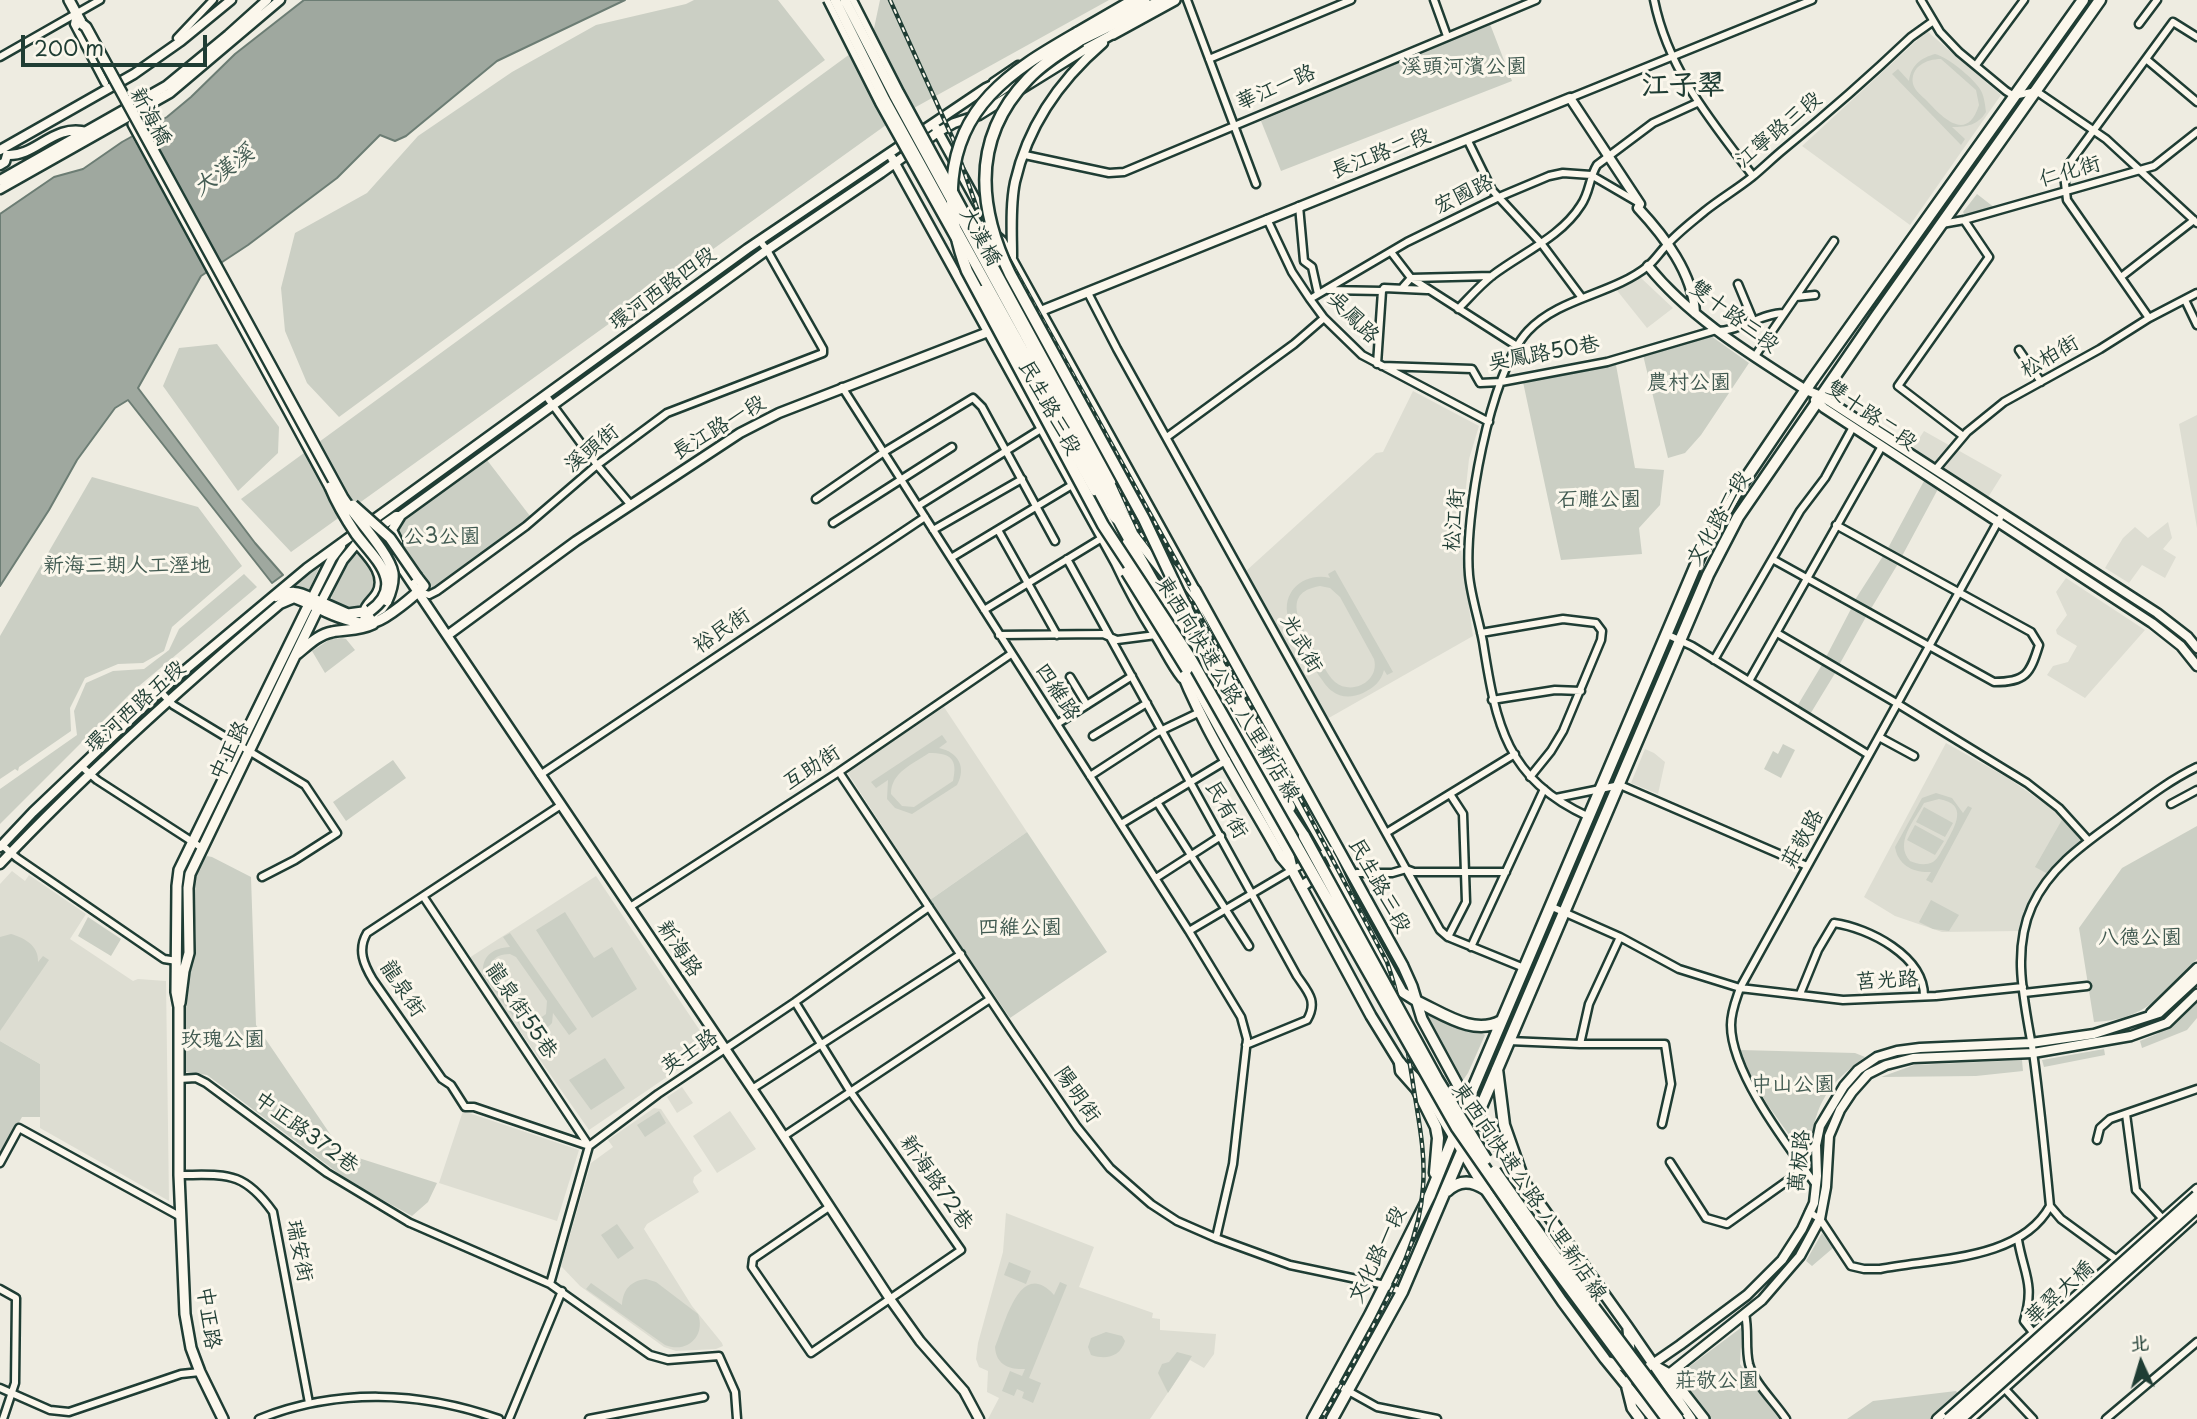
<!DOCTYPE html>
<html>
<head>
<meta charset="utf-8">
<style>
	body { margin:0 }
	#map { position:relative; width:2197px; height:1419px; overflow:hidden; background:#eeece1; font-family:"Playpen Sans","LXGW WenKai TC",sans-serif }
	canvas { display:block }
	.north { position:absolute; left:2106px; top:1328px; width:70px; height:70px; -webkit-text-stroke:5px #fbf7ec; paint-order:stroke; rotate:356deg; font-size:19px; font-weight:700; line-height:28px; text-align:center; color:#1f3d34 }
	.north::after { content:''; display:block; margin:auto; width:24px; height:32px; background:#1f3d34; clip-path:polygon(50% 0,100% 100%,50% 72%,0 100%) }
	.scale { position:absolute; left:21px; top:35px; width:186px; height:32px; box-sizing:border-box; border:4px solid #1f3d34; border-top:0; padding-left:9px; font-size:21px; line-height:24px; white-space:nowrap; color:#1f3d34; -webkit-text-stroke:5px #fbf7ec; paint-order:stroke }
</style>
</head>
<body>
<div id="map">
<canvas width="2197" height="1419"></canvas>
<div class="north">北</div>
<div class="scale">200 m</div>
</div>
<script>
const c = document.querySelector('canvas').getContext('2d');
c.lineJoin = 'round';
function paint(path, color) { c.fillStyle = color; c.fill(path, 'evenodd'); }
function trace(path, color, width, dash) { c.strokeStyle = color; c.lineWidth = width; c.lineCap = dash ? 'butt' : 'round'; c.setLineDash(dash || []); c.stroke(path); }
function write(font, color, halo, rows, align = 'center') {
  c.font = font + ' "Playpen Sans","LXGW WenKai TC",sans-serif'; c.lineWidth = 6; c.setLineDash([]); c.textBaseline = 'middle'; c.strokeStyle = halo; c.fillStyle = color; for (const [text, x, y, turn = 0] of rows) {
    c.save(); c.translate(x, y); c.rotate((+turn || 0) * Math.PI / 180); c.textAlign = isNaN(turn) ? turn : align; if (halo) c.strokeText(text, 0, 0); c.fillText(text, 0, 0); c.restore();
  }
}
paint(new Path2D(`
	M1927,31L2001,95L1910,225L1802,146Z
	M1641,278L1673,308L1647,328L1615,288Z
	M1413,391L1479,426L1469,459L1460,543L1473,636L1327,719L1246,571L1376,453L1383,452Z
	M2197,415V528L2179,424Z
	M1924,431L2002,475L1987,499L1911,451Z
	M2168,522L2172,538L2163,549L2176,557L2165,578L2142,565L2129,583L2105,568L2123,538L2135,527L2148,538Z
	M2066,578L2145,630L2085,698L2047,675L2053,666L2068,662L2077,646L2057,634L2056,630L2067,615L2056,592Z
	M944,707L1027,832L930,900L847,772Z
	M1946,743L2008,778L2058,813L2085,840L2044,878L2027,908L2019,931L1942,932L1895,916L1864,897Z
	M1645,749L1654,753L1665,762L1658,794L1631,783Z
	M12,871L25,881L29,875L86,914L70,939L133,981L138,979L166,981L169,1201L40,1128V1064L0,1041V884Z
	M596,876L711,1047L589,1130L469,958Z
	M682,1087L693,1103L677,1113L667,1097Z
	M654,1108L661,1109L702,1171L694,1177L693,1182L699,1192L647,1224L644,1229L692,1306L722,1343L723,1346L716,1349L676,1351L664,1347L580,1286L561,1266L591,1163L613,1147L608,1140Z
	M463,1111L579,1150L557,1221L439,1183Z
	M730,1111L756,1149L717,1173L693,1136Z
	M1006,1213L1094,1247L1079,1287L1153,1313L1152,1318L1160,1319V1330L1216,1334L1214,1354L1204,1368L1190,1360L1150,1419H985H988L999,1398L987,1392L988,1371L979,1367L976,1359L978,1343L1003,1252Z`), '#ddddd2');
paint(new Path2D(`
	M694,0H778L825,60L339,417L307,383L285,331L281,288L295,233L367,193L418,136L512,72L596,25L686,4Z
	M880,0H1109L914,108L873,33Z
	M1490,24L1512,81L1281,171L1261,121Z
	M850,54L886,125L291,552L241,499Z
	M1935,54C1948,57 1973,78 1980,89C1984,95 1985,104 1986,112C1978,125 1967,127 1952,127L1965,139L1961,145L1892,74L1898,69L1909,81C1911,65 1921,58 1935,54ZM1941,59L1976,90L1979,105C1967,143 1943,118 1927,101C1922,96 1915,91 1913,84C1910,67 1926,59 1941,59Z
	M1977,194L1995,208L1965,216L1963,212Z
	M1711,336L1749,363L1701,435L1685,453L1668,458L1643,355Z
	M217,344L279,427L278,453L238,491L163,386L179,348Z
	M1616,365L1635,468L1664,470L1660,505L1639,528L1642,554L1561,560L1523,382Z
	M487,460L530,516L434,590L398,540L396,528L400,523Z
	M92,477L198,507L242,566L172,627L164,651L143,663L118,664L85,678L70,708L71,731L19,767L18,771L15,769L0,779V636Z
	M1924,481L1938,489L1901,558L1887,550Z
	M360,552C375,564 377,576 376,594C360,609 352,614 332,600L331,595L349,560Z
	M1885,553L1899,562L1869,612L1853,603Z
	M322,561L309,590L304,592L289,589L288,586Z
	M1335,570L1393,672L1387,675L1384,670C1381,682 1373,688 1363,693C1352,698 1341,698 1332,691C1322,685 1290,629 1288,617C1281,590 1306,572 1330,578L1328,574ZM1320,586L1330,588L1340,597L1374,659C1380,681 1352,696 1335,682C1326,674 1321,660 1315,650C1303,628 1278,593 1320,586Z
	M244,574L257,587L133,691L0,824V789L77,735L74,711L86,683L113,671L144,669L169,650L179,629Z
	M1852,607L1867,615L1838,667L1825,659Z
	M341,638L346,639L355,650L325,673L312,651L329,640Z
	M1823,663L1837,670L1809,716L1796,708Z
	M942,735L947,742L939,748C958,752 967,767 957,785L912,814L895,808L887,799L888,780L876,788L871,782ZM929,753C951,753 958,759 953,781L914,807L902,806L891,794C891,772 913,764 929,753Z
	M1783,744L1795,750L1781,778L1764,769L1773,751L1778,754Z
	M393,760L406,778L346,821L333,802Z
	M1936,793L1952,798L1963,813L1968,806L1972,808L1932,883L1926,880L1931,872C1913,873 1898,865 1895,847L1922,798ZM1939,799C1969,804 1955,826 1946,843C1942,849 1939,858 1933,862C1925,866 1917,864 1910,861C1894,843 1914,821 1924,803Z
	M1924,807L1953,823L1945,837L1916,822Z
	M2063,818L2085,840L2048,874L2035,867Z
	M1915,825L1944,841L1935,855L1907,840Z
	M2197,826V959C2165,994 2145,1020 2094,1022L2079,928L2122,868Z
	M1027,832L1107,952L1010,1018L930,900Z
	M207,856L212,857L251,877L256,1025L343,1153L437,1183L428,1202L412,1216L350,1182L207,1075L186,1072C186,1043 182,1011 185,981C186,970 193,961 195,950C200,924 183,877 207,856Z
	M1931,900L1959,915L1949,931L1933,929L1919,922Z
	M565,912L594,958L612,947L637,989L592,1018L536,930Z
	M88,917L121,939L111,956L78,936Z
	M510,933L577,1029L569,1035L553,1013L552,1023C544,1033 530,1032 520,1026L483,975C481,956 493,948 510,947L503,937ZM510,954L516,957L547,1001L546,1014L535,1022C529,1022 528,1023 524,1019C518,1015 514,1006 510,1000C500,987 475,955 510,954Z
	M11,934C25,938 39,946 38,962L43,956L49,960L0,1031V937Z
	M1418,1002L1476,1028L1485,1035L1468,1073L1461,1083Z
	M2197,1002V1018L2187,1030L2142,1048L2140,1041L2157,1034Z
	M0,1041L40,1064V1117H22L0,1157Z
	M2104,1049L2105,1055L2044,1067L2042,1060Z
	M1740,1050L1855,1053L1865,1057C1828,1084 1816,1102 1810,1147L1800,1150L1767,1104L1741,1058Z
	M605,1058L625,1088L591,1110L569,1080Z
	M2022,1060L2023,1071L1976,1076L1881,1077L1914,1065Z
	M659,1111L666,1123L645,1137L637,1125Z
	M617,1224L634,1248L618,1259L601,1235Z
	M1822,1233L1833,1248L1812,1266L1806,1261Z
	M1009,1262L1031,1271L1026,1284L1004,1275Z
	M646,1279L656,1282L698,1314C706,1336 687,1354 665,1345L586,1289L591,1283L622,1305C623,1290 630,1281 646,1279Z
	M1060,1282L1067,1285L1029,1378L1041,1383L1033,1403L1022,1398L1024,1392L1017,1389L1014,1396L1002,1391L1010,1371L1022,1376L1025,1369C1010,1370 996,1365 995,1347C1005,1324 1020,1257 1054,1295Z
	M1742,1327L1740,1364L1779,1419H1710L1678,1375Z
	M1106,1332L1122,1336L1125,1341C1120,1357 1106,1360 1091,1355L1088,1347L1091,1338Z
	M1177,1352L1192,1356L1168,1393L1158,1373L1162,1364L1169,1362Z
	M1956,1391L1960,1396L1934,1419H1847L1873,1401Z`), '#cbcfc4');
const water = new Path2D(`
	M304,0H625L497,61L406,136L395,141L380,135L337,178L248,245L201,276L138,388L255,543L283,575L272,583L128,400L115,408L77,460L49,510L0,586V214L54,177L83,169L122,142L167,117L191,97L235,54Z`);
paint(water, '#9fa89f');
trace(water, '#6c7d74', 2);
paint(new Path2D(`
	M145,125L222,266L208,275L130,133Z`), '#eeece1');
const minor = new Path2D(`
	M1187,0L1256,184
	M1434,0L1447,36
	M1654,0C1668,70 1711,121 1753,176
	M1921,0L1940,32L1959,52L2006,91L2014,96L2036,91L2106,139L2197,223
	M76,14L74,24L105,83
	M2139,24L2157,0
	M181,41L177,38L213,0
	M0,57L100,0
	M1209,59L1351,0
	M2146,59L2197,102
	M1976,65L2024,0
	M993,82L1018,65
	M1570,98L1812,0
	M1467,139L1492,190L1541,243L1582,298
	M1025,155L1109,173L1124,172L1536,0
	M1299,206L1304,261L1312,267L1318,294
	M1267,219L1292,272L1310,299L1324,318L1362,355L1489,422
	M1942,224L1964,220L2154,166L2197,132
	M1391,252L1411,278L1517,346
	M2121,277L2194,220
	M1738,284L1753,320
	M1403,287L1411,278L1492,276
	M1328,290L1382,291L1384,288L1427,290
	M1088,293L1117,349L1440,930L1448,937L1524,968
	M1796,297L1815,295
	M1310,299L1407,242L1499,197L1549,176L1563,173L1591,175L1639,203
	M2185,300L2197,325
	M1458,309C1469,298 1480,285 1493,275C1522,253 1561,237 1581,205C1590,192 1589,178 1597,165L1653,123L1697,103
	M2149,318L2067,200L2064,175L2066,168L2173,22L2197,37
	M1718,331C1740,331 1762,313 1784,313
	M2019,350L2041,382
	M1755,356L1834,241
	M1377,364L1382,291
	M1382,366L1472,369L1480,383L1501,382L1607,362L1716,330
	M842,387L1189,931L1241,1017L1247,1039L1233,1164L1216,1238
	M546,396L597,465L630,504
	M1963,436L1898,386L1989,257L1964,220
	M1167,437L1294,344L1324,318
	M1935,470L1967,432L2004,402L2100,349L2149,318L2197,293
	M1112,482L1156,553
	M1094,492L1118,541
	M816,499L884,452L973,398L982,407L1055,541
	M918,506L1041,429
	M833,523L952,447
	M933,530L1022,479
	M998,530L1057,635
	M951,558L1072,485
	M1067,559L1297,976C1308,992 1318,1001 1307,1020L1246,1045
	M1774,560L1994,682C2026,682 2030,674 2039,645L2031,632L1836,525
	M1167,562L1189,584
	M418,591L429,595L437,591L526,526L597,465L667,413L823,353V349L767,250L760,241
	M984,610L1102,538
	M1481,633L1563,619L1596,623L1602,631L1601,640L1563,731L1551,751L1530,777
	M1777,633L1898,704L2027,783L2059,808L2088,840
	M1666,634L1692,646L1869,755
	M999,635L1103,634L1117,640L1156,635
	M1714,660L1800,511L1825,478L1853,427
	M1070,677L1087,705
	M1749,681L1882,446
	M160,691L173,705L305,785L337,833L295,860L262,877
	M1492,700L1555,690L1581,691
	M1057,724L1132,676
	M1093,736L1147,703
	M1879,737L1914,756
	M81,766L97,780L202,848
	M839,772L1012,1032L1077,1127L1110,1168L1151,1204L1177,1221L1216,1238L1290,1265L1385,1285L1402,1292
	M540,775L925,517
	M1090,776L1156,733L1200,712
	M1556,798L1620,785L1807,866
	M1157,802L1249,946
	M2171,804L2197,790
	M561,805L367,933C357,950 364,965 373,980L442,1079L451,1085L465,1107H474L589,1146
	M1589,817C1506,779 1496,725 1483,642C1479,620 1471,597 1469,575C1464,519 1489,373 1528,331C1560,297 1612,295 1648,266C1655,260 1660,252 1666,246C1677,233 1692,222 1705,211C1720,199 1737,189 1752,177C1763,168 1773,158 1784,149C1828,113 1870,76 1911,37L1932,22
	M1121,824L1227,760
	M1386,833L1515,754
	M2,845L17,858L164,959L177,961
	M1353,875L1357,873H1392L1406,869L1414,872H1506
	M1156,878L1221,836
	M423,896L589,1146
	M1550,906L1620,937L1679,969L1740,988L1843,1000L1936,996L2023,987
	M630,907L839,772L1011,654
	M1189,931L1292,870L1330,850
	M1448,937L1466,902L1463,814L1450,794
	M1471,947L1544,789
	M2024,993L2087,986
	M1800,994L1818,950L1834,923C1869,928 1924,956 1924,996
	M795,1002L850,1091L961,1250L811,1353L752,1267L753,1259L829,1207
	M1509,1041L1580,1044H1665L1671,1084L1662,1124
	M1580,1044L1589,1004L1620,937
	M179,1079L196,1078L206,1083L327,1173L410,1223
	M752,1089L961,954
	M2126,1114L2136,1190L2162,1218
	M784,1136L990,999
	M2097,1140L2100,1128L2110,1119L2197,1089
	M1795,1154L1809,1150L1816,1145
	M1670,1162L1706,1218L1727,1224L1804,1169
	M0,1163L19,1128L181,1217
	M179,1175C226,1175 243,1170 273,1212L309,1403
	M1816,1185C1788,1146 1731,1073 1731,1025C1731,1011 1736,1000 1740,988L2000,518
	M2050,1206C2045,1154 2040,1103 2033,1052C2025,1004 2011,952 2032,906C2050,867 2084,844 2117,820C2143,801 2168,781 2197,767
	M2050,1206L2061,1219L2117,1260
	M1809,1212L1820,1219L1851,1266L1864,1269H1880C1935,1258 2020,1261 2050,1206
	M408,1222L550,1284L650,1355L668,1360L719,1356L735,1392L737,1419
	M2018,1240C2024,1275 2035,1283 2024,1321L2035,1335
	M550,1284L589,1146L658,1094L795,1002L929,907
	M0,1289L16,1298L15,1383L3,1419
	M1745,1314C1749,1331 1745,1347 1749,1364C1754,1383 1775,1402 1786,1419
	M1334,1383L1377,1407L1437,1419
	M2003,1387L2033,1419
	M0,1388L50,1410L69,1412L181,1374L200,1372
	M259,1419C337,1388 420,1391 499,1419
	M509,1419L562,1291
	M589,1419L704,1397
	M2106,1419L2197,1342`);
const tertiary = new Path2D(`
	M992,97L1033,69
	M936,128L989,224
	M0,150L134,74L181,41L231,0
	M7,155C36,157 53,123 87,132
	M892,158L1116,563C1128,589 1141,612 1156,636C1165,650 1171,664 1182,678
	M0,165L5,162L7,155
	M0,180L166,86L228,35L267,0
	M0,189L170,93L280,0
	M995,235L1002,241L1015,265L1195,590
	M1012,257C1012,233 1010,206 1015,182C1028,125 1060,80 1103,43
	M1648,266C1690,318 1750,354 1806,390L1821,396L2157,613L2188,637L2197,648
	M1016,321L1570,98L1640,204L1638,208C1664,236 1693,273 1695,313
	M1815,400L1824,408L2152,623L2181,646L2197,666
	M1142,506L1151,522L1162,531
	M375,535L395,558L769,1114L890,1299L920,1341L964,1391L979,1419
	M398,542L392,530L400,517
	M276,597C291,590 297,590 312,598L332,558L341,546
	M448,635L576,541L740,433L779,413L1001,327
	M0,847L33,812L160,691L307,568L747,249L986,88L1001,81
	M0,864C88,771 183,686 280,604L294,598L318,608L343,560L357,543L396,516H400L767,250L881,173L938,132L954,123L979,115L1087,48L1113,34
	M2151,1013L2197,968
	M1669,1374L1762,1300L1800,1256L1820,1219L1826,1187L1829,1136L1840,1110L1852,1092L1868,1074L1886,1065L1913,1058L2033,1053L2131,1036L2167,1023L2197,994
	M1625,1383L1680,1345L1747,1295L1782,1260L1802,1229L1814,1203L1817,1176L1816,1145L1820,1126L1844,1086L1858,1070L1877,1057L1897,1051L1920,1048L2031,1043L2094,1034L2159,1013L2197,978
	M1937,1419L2197,1189
	M1970,1419L2197,1214`);
const secondary = new Path2D(`
	M69,0L82,24
	M1098,27L1145,0
	M1113,34L1175,0
	M133,124L330,487
	M1107,485L1137,539L1170,580
	M1099,488L1115,518
	M357,543C369,557 388,575 377,594C372,602 367,603 364,613
	M1127,543L1148,587
	M1173,573L1192,602L1212,643
	M1195,590L1403,966L1412,986L1422,1019L1467,1102L1627,1326L1691,1419
	M365,618L382,608L387,601
	M1204,638L1332,859L1351,900L1402,992L1418,1002
	M1174,652C1199,724 1244,790 1281,857L1292,870L1371,1016L1400,1063L1423,1086L1485,1189L1562,1301L1605,1359L1654,1419
	M297,654C307,646 319,634 332,632C347,629 359,631 373,624
	M1301,887L1325,870L1332,872L1337,880
	M180,1003L184,971L189,953L188,888L190,874L318,608C332,615 360,627 375,622C388,618 414,596 424,586L417,577
	M1609,1362L1623,1366L1629,1363L1630,1351L1628,1329
	M1653,1365L1669,1374L1704,1419
	M1627,1388L1632,1408L1640,1419
	M223,1419L200,1372L191,1348L185,1314L179,1175V1007L176,992L177,886L179,870L312,598L348,614L370,611`);
const primary = new Path2D(`
	M1418,1002C1444,1014 1474,1036 1501,1021
	M1400,1063L1401,1071L1417,1089L1436,1127L1438,1138L1435,1173
	M1497,1069L1504,1125L1524,1182
	M1447,1191C1459,1180 1471,1180 1485,1189
	M1313,1419L1370,1315L1430,1195L1474,1086L1701,553L1740,487L1813,379L2083,0
	M1332,1419L1402,1292L1708,575L1738,517L1877,315L2100,0`);
const trunk = new Path2D(`
	M1077,33L1134,0
	M1080,40L1163,0
	M1113,514L1119,521L1282,811
	M1206,650L1290,807
	M1187,669L1287,849L1292,870
	M1282,803L1304,836`);
trace(minor, '#1f3d34', 11);
trace(tertiary, '#1f3d34', 13);
trace(secondary, '#1f3d34', 14);
trace(primary, '#1f3d34', 15);
trace(trunk, '#1f3d34', 15);
trace(minor, '#fbf7ec', 6);
trace(tertiary, '#fbf7ec', 8);
trace(secondary, '#fbf7ec', 9);
trace(primary, '#fbf7ec', 10);
trace(trunk, '#fbf7ec', 10);
const rail = new Path2D(`
	M890,0L953,139L981,220L1001,269L1118,485L1139,531L1193,603L1251,706L1387,962C1401,1002 1405,1035 1412,1077C1417,1113 1426,1150 1423,1187C1420,1238 1396,1282 1373,1326C1356,1358 1340,1389 1321,1419
	M999,241L1189,584`);
trace(rail, '#1f3d34', 4.5);
trace(rail, '#fbf7ec', 2, [5]);
const minorBridge = new Path2D(`
	M827,0L879,103L955,239
	M853,0L900,92L1112,482
	M982,289L1094,492`);
const secondaryBridge = new Path2D(`
	M835,0L885,100L1099,488
	M845,0L894,95L1107,485
	M82,24L86,27L343,498C355,517 390,554 393,573C394,583 391,592 387,601
	M330,487C337,504 346,519 356,534C374,558 407,584 370,611
	M353,505L390,538L417,577`);
const trunkBridge = new Path2D(`
	M1077,33C1046,51 1014,69 990,95C944,144 944,211 967,271L1103,525L1189,656L1457,1128L1543,1252L1667,1419
	M1080,40C1062,52 1043,63 1028,79C972,137 977,206 1010,274L1144,519L1206,650
	M1127,572L1187,669
	M1304,836L1437,1079L1486,1159
	M1495,1171L1550,1249L1678,1419
	M1949,1419L2197,1196
	M1960,1419L2197,1207`);
trace(minorBridge, '#1f3d34', 11, []);
trace(secondaryBridge, '#1f3d34', 14, []);
trace(trunkBridge, '#1f3d34', 15, []);
trace(minorBridge, '#fbf7ec', 6);
trace(secondaryBridge, '#fbf7ec', 9);
trace(trunkBridge, '#fbf7ec', 10);
write('21px', '#415a51', '#fbf7ec', [
	["溪頭河濱公園",1464,67],
	["農村公園",1689,383],
	["石雕公園",1599,500],
	["公3公園",442,537],
	["新海三期人工溼地",127,566],
	["四維公園",1020,928],
	["八德公園",2140,938],
	["玫瑰公園",223,1040],
	["中山公園",1793,1085],
	["莊敬公園",1717,1381]
]);
write('21px', '#1f3d34', '#fbf7ec', [
	["華江一路",1276,88,-23],
	["新海橋",150,117,61],
	["江寧路三段",1779,130,-40],
	["長江路二段",1381,154,-21],
	["仁化街",2070,172,-16],
	["宏國路",1464,195,-26],
	["大漢橋",980,237,61],
	["環河西路四段",663,289,-36],
	["雙十路三段",1734,317,37],
	["吳鳳路",1353,318,45],
	["吳鳳路50巷",1544,354,-10],
	["松柏街",2050,357,-30],
	["民生路三段",1049,408,61],
	["雙十路二段",1871,416,35],
	["長江路一段",719,428,-31],
	["溪頭街",592,449,-39],
	["文化路二段",1719,519,-60],
	["松江街",1455,520,-85],
	["裕民街",722,631,-34],
	["光武街",1301,644,61],
	["東西向快速公路 八里新店線",1227,689,59],
	["四維路",1057,692,57],
	["環河西路五段",136,707,-42],
	["中正路",230,751,-64],
	["互助街",812,768,-33],
	["民有街",1226,810,60],
	["莊敬路",1803,839,-61],
	["民生路三段",1379,886,61],
	["新海路",679,949,56],
	["莒光路",1887,981,-3],
	["龍泉街",402,989,56],
	["龍泉街55巷",521,1011,56],
	["英士路",690,1052,-34],
	["陽明街",1077,1095,55],
	["中正路372巷",306,1133,36],
	["萬板路",1800,1161,-84],
	["新海路72巷",936,1183,55],
	["東西向快速公路 八里新店線",1529,1192,56],
	["瑞安街",299,1251,79],
	["文化路一段",1378,1255,-64],
	["華翠大橋",2060,1293,-42],
	["中正路",208,1318,82]
]);
write('italic 23px', '#455d54', '#fbf7ec', [
	["大漢溪",224,171,-36]
]);
write('bold 28px', '#1f3d34', '#fbf7ec', [
	["江子翠",1683,86]
]);
</script>
</body>
</html>
